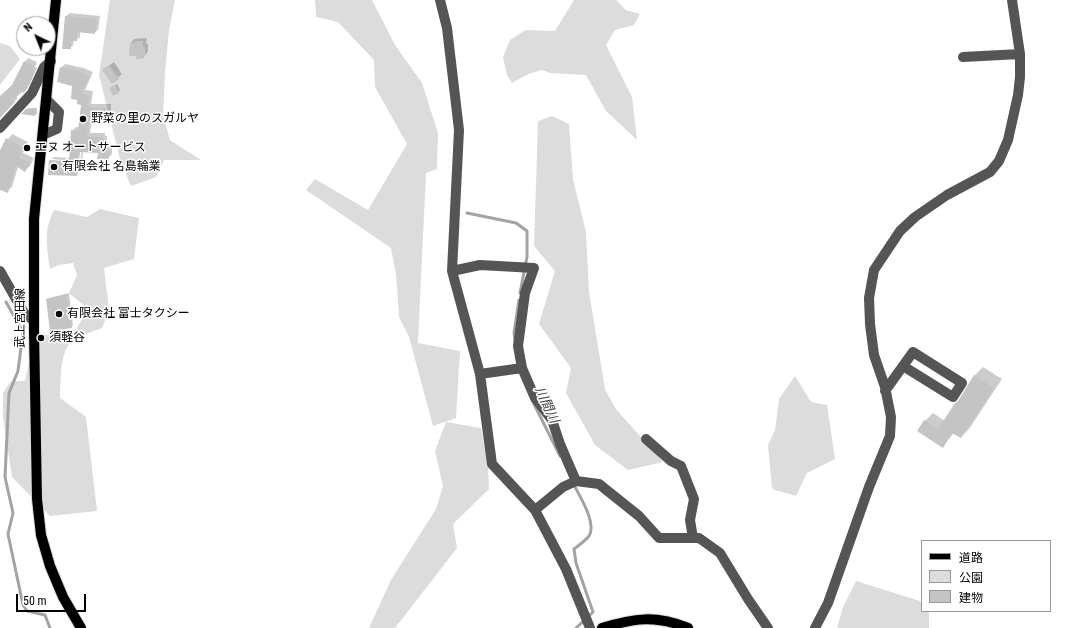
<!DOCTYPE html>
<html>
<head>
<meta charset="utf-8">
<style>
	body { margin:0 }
	#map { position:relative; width:1067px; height:628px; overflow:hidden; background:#fff; font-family:"Roboto Condensed","Noto Sans JP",sans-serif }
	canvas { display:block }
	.legend { position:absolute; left:921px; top:540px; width:130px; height:72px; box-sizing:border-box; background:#fff; border:1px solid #999; margin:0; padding:5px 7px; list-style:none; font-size:12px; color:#000 }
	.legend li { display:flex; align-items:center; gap:8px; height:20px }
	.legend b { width:20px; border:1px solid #999 }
	.north { position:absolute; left:16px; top:16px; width:40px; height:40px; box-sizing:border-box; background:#fff; border:1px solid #999; border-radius:50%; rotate:317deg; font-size:11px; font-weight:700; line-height:16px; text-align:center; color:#000 }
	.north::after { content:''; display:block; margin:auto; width:14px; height:18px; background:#000; clip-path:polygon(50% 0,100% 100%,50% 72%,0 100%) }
	.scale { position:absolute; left:16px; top:594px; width:70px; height:18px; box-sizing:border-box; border:2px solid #000; border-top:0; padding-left:5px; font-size:12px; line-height:14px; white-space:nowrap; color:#000; -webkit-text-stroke:3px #fff; paint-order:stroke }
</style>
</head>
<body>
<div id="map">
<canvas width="1067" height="628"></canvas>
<ul class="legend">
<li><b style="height:5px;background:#000"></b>道路</li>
<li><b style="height:11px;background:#dcdcdc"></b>公園</li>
<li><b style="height:11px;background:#c4c4c4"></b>建物</li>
</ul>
<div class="north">N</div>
<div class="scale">50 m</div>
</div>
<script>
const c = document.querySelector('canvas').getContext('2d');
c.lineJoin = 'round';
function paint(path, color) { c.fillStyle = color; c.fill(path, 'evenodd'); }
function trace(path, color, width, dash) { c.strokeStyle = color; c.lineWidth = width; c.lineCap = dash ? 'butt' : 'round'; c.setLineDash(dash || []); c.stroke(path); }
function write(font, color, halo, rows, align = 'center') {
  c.font = font + ' "Roboto Condensed","Noto Sans JP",sans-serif'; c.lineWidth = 3; c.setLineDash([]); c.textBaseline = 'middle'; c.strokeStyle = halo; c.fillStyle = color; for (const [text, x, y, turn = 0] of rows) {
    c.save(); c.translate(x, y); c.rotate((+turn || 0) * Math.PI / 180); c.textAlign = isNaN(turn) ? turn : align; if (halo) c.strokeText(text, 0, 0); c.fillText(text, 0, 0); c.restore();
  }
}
paint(new Path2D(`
	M110,0H175L169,30L165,73L163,116L170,140L201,160H164L156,177L131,186L120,159L99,75Z
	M315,0H372L395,45L422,83L438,133L437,169L426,173L418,343L460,351L456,418L433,426L409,337L399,317L396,274L391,248L306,190L315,179L368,210L407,144L375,87L374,60L338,22L316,17Z
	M574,0H616L626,10L640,14L634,25L615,30L606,45L632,97L637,140L606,111L586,75L550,73L542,70L528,74L512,83L507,75L503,57L510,40L526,30L555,31Z
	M0,43L10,46L20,59L0,85Z
	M552,116L569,124L573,179L586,232L589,292L605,389L615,408L663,462L628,470L595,445L566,393L571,368L539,324L555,271L534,246L538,121Z
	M100,209L139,218L134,259L104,268L109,310L102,328C93,332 81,334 73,340C59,351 61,382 60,398L86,417L97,511L50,516L12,477L3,417V393L11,381H25L35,336L74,333L88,309L69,293L77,275L73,263L59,265L50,269C47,246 43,232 54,210L87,217Z
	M795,376L811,402L827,405L835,459L807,473L796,496L772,489L768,445L775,430L779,399Z
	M446,422L481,428L488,467L489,489L453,524L457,548L395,628H369L391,580L436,509L443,486L435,451Z
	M856,581L920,601L922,604V611H927L929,613V628H837L843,607Z`), '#dcdcdc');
paint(new Path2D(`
	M70,13L100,16L98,30L94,33L80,31V37L76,40H74L73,45L70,48L66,16Z
	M147,38L146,44H148V51L146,54L143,58L137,55H130L131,43L134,39Z
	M28,58L37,62L35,67L37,68L30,84L23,91L22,90L16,96L18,98L6,111L0,112V102L13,85L25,62Z
	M114,62L122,74L112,83L103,70Z
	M65,64L84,68L93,72L85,90L93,91L91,104H111V114L107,117H92L90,133H105V136H107V142H110V148H112V154L108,158L99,152L83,151L81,171L77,175L50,161L54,157L70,158L72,131L76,127H80L83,104L74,85L61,68ZM80,147H82L79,173H77ZM52,159L74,161V163L52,161Z
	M117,84L120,90L118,92L110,88Z
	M29,108H37V114L35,115L23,114Z
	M12,134L28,142L23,153L34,158L30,166L25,170L18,167L12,187L7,191L0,189V150Z
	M69,293L73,325L72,327L51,330L47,300L49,298Z
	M983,367L1002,379L969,429L961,437L954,433L942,447L925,421L933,413L945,421L960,399L975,375Z`), '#0003');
trace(new Path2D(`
	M467,213L516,223L527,231V257L520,293
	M6,302L23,332L18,371L9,393L5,477L13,513L8,534L23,605L27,611L45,615L50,628
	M515,340L514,333L519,300
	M533,402L560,456
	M574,485C580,497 597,523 589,536C585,541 579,545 574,549L576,563L593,612L576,628`), '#a3a3a3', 3);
paint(new Path2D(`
	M65,16L97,19L95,34L77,32V41H71V49H62Z
	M135,41H143V47H145V56H143V59H136V56H129L130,43H135Z
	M24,61L34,66L32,70L34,72L30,82L27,89L24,93L22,92L13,100L15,102L0,118V96L12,85Z
	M109,65L119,79L112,84L102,70Z
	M60,67L80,71L90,76L82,94L90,95L88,107L108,108V118H89L87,137H102V139H104V145H107V151H109V159H97L98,153L80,152L77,176L48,175L49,160L69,161L71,130L78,131L81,105L77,104V100L71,99L72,86L57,82Z
	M115,85L119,93L113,96L109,88Z
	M26,109H36L35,116L21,114Z
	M6,138L24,147L19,158L30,163L25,172L16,166L8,193L0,190V151Z
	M67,294L72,328L50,331L46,299Z
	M974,375L994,388L961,438L952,433L943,448L917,431L924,420L938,429L955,403L958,401Z`), '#c4c4c4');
const major = new Path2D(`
	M56,0L34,219V330L37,499L41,535L50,566L63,597L81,628
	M602,628C634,618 656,615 688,628`);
trace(major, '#dbdbdb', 12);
trace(new Path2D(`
	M440,0L447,28L459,130L452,271L480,374L492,464L535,510L566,569L590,628
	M963,57L1020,54
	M0,128L32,93L44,67L51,61
	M43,135L57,129L59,112L47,100
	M0,271L24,313L34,321
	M452,271L480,265L534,268L525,293L518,346L522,368L535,398L552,420L560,444L576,481
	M480,374L522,368
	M885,391L913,352L962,383L953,397L903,366
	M646,439L671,461L681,466L694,499L690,520L693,538
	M535,510L563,487L576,481L599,484L639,516L659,538H699L720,553L748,599L768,628
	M815,628L828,603L869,487L890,436L891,417L885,387L874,355L870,324L869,298L874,270L900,231L915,217L947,195L990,172L999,161L1008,140L1018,95L1020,77V54L1012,0`), '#555', 10);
trace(major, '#000', 10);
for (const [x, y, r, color] of [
	[83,119,4,"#000"],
	[27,148,4,"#000"],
	[54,167,4,"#000"],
	[59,314,4,"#000"],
	[41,338,4,"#000"]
]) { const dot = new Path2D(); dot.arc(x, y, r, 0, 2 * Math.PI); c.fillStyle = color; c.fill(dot); trace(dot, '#fff', 1.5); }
write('12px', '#000', '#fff', [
	["野菜の里のスガルヤ",91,119],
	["エヌ オートサービス",35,148],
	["有限会社 名島輪業",62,167],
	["有限会社 富士タクシー",67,314],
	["須軽谷",49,338]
], 'left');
write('12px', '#000', '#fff', [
	["武上宮田線",21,318,-90]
]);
write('italic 13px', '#444', '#fff', [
	["川間川",546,405,65]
]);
</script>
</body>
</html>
